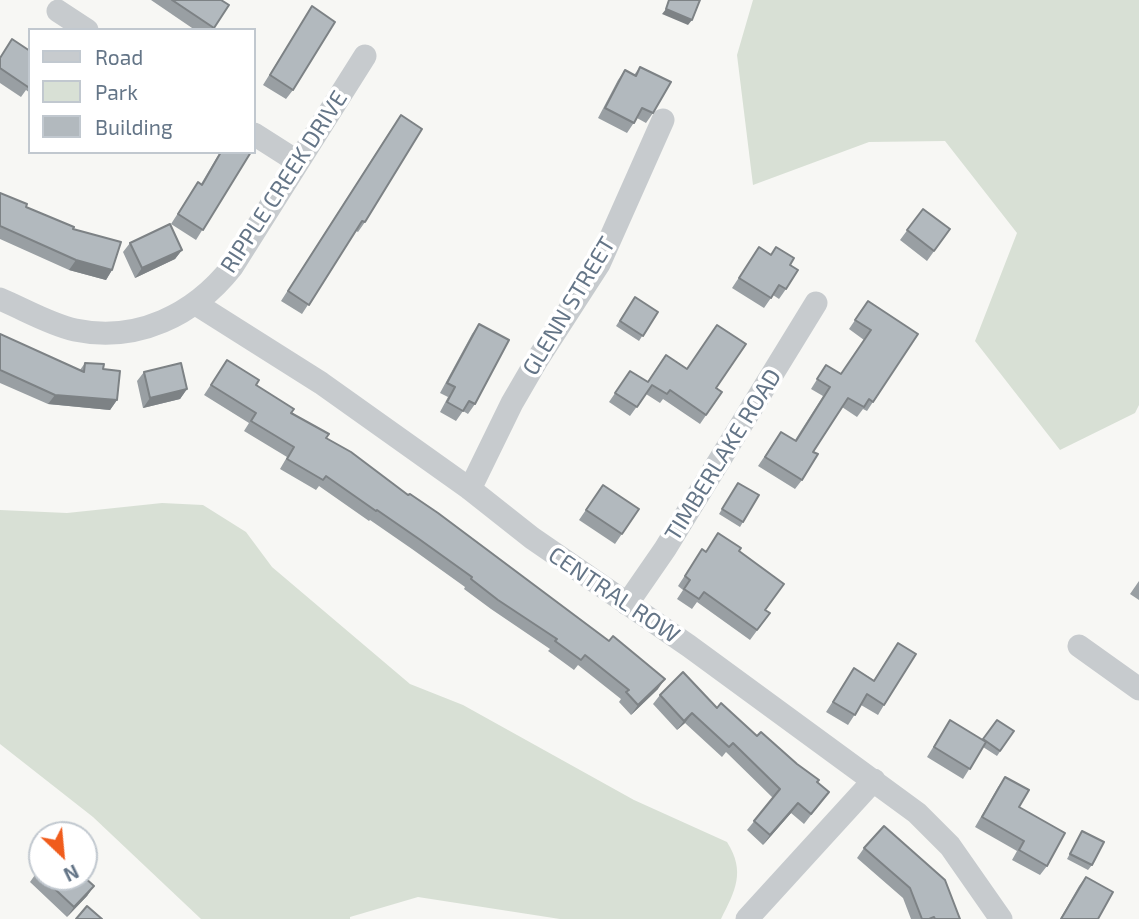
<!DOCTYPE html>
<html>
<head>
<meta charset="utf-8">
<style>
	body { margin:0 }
	#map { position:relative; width:1139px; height:919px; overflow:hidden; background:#f7f7f4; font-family:"Exo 2",sans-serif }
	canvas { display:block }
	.legend { position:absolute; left:28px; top:28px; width:228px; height:126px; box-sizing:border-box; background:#fff; border:2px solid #c1c8cf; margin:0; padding:9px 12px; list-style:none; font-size:21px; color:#647587 }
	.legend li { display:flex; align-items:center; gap:14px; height:35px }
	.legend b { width:35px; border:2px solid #c1c8cf }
	.north { position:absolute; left:28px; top:821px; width:70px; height:70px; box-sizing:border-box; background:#fff; border:2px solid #c1c8cf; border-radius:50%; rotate:154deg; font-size:19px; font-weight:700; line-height:28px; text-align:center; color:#647587 }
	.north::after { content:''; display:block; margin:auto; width:24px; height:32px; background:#f05c1c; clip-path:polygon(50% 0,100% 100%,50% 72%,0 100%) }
</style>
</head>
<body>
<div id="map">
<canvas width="1139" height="919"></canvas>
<ul class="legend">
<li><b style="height:9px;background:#c7cbce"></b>Road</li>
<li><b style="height:19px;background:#d8e0d5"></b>Park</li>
<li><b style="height:19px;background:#b2b9be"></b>Building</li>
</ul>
<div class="north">N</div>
</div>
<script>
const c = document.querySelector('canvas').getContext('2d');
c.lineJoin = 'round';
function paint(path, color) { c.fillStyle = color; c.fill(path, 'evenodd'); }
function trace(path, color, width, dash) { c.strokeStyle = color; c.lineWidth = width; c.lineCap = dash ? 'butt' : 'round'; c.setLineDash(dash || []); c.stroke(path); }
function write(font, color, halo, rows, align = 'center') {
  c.font = font + ' "Exo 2",sans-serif'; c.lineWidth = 7; c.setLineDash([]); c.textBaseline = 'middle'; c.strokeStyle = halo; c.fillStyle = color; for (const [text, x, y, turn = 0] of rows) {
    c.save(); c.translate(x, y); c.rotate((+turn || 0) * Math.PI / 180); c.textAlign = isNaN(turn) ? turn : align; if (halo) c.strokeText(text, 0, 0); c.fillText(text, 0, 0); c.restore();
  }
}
paint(new Path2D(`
	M753,0H1139V405L1135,413L1060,450L975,341L1017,233L945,141L869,142L753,185L737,55Z
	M162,503L203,505L246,532L272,567L410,684L463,705L634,800L727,842C746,872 735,891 721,919H560L418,897L350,917V919H201L93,817L0,744V510L67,513Z`), '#d8e0d5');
trace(new Path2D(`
	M58,11L87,30
	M254,134L298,162
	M0,299C24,309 49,324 75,330C137,343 194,315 232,267L365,56
	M196,304L321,383L470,489L532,538L689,646L917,813L950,846L1001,919
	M470,489L512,403L537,360L599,264L663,120
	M627,604L665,549L816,303
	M1079,646L1139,689
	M747,919L874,780`), '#c7cbce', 23);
paint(new Path2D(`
	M151,0H221L229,5L213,30H195Z
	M312,6L293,90L286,99L263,85Z
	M30,51V93L26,90L21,97L0,83V57Z
	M640,67L653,113L646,123L637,118L627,133L598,118L618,80L625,70L634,75Z
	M394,125L365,222L358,232L356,231L302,314L281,301Z
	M220,152H251L196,240L171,224L198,182L201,184Z
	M0,193L26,207L73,229L112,270L106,280L69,270L0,239Z
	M923,209L950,229L927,261L900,240Z
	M130,243L182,250L175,259L135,278L123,252Z
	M759,247L790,265L786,289L779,299L773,295L764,308L732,288Z
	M635,297L658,312L639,341L616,326Z
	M868,301L918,334L867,411L863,409L857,417L842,407L813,452L802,480L795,489L758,466L781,432L795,440L823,396L811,389L826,365L841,374L864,340L849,329Z
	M479,324L475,404L468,414L463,411L456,421L440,412L448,397L440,393L472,334Z
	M0,334L80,370L85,363L103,369L117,400L110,410L48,404L0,383Z
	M227,360L256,385L658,689L631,715L619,702L621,699L578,665L574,670L548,651L550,649L491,609L464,589L465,587L412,549L370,520L369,521L319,486L316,490L280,469L287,457L244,431L249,423L204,395Z
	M630,371L647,382L716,388L722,392L700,424L663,399L660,403L646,394L630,416L609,402Z
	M144,372L187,389L180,399L143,408L137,381Z
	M603,485L639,509L615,544L579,520Z
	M735,488L743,522L740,527L719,514Z
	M702,549L706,551H739L765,610L770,613L750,640L697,602L692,609L677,599L683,590L678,586Z
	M1139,581V600L1130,594Z
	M898,643L884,705L878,715L861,705L848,725L826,712L854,668L874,680Z
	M660,695L717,708L757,736L829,792L804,824L791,813L763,845L747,830L773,798L726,752L722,757L685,723L677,730L653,704Z
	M950,720L982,740L997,720L1014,731L997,756L983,747L963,779L927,757Z
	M1005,777L1047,866L1040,875L1012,860L1017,851L975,827L998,787Z
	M1082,831L1092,865L1088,870L1067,859Z
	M864,848L960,919H911L903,898L857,858Z
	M37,872L94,886L87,896L67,917L30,882Z
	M1086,877L1098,919H1060L1079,886Z`), '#999fa3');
paint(new Path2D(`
	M666,9L692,20L688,25L662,14Z
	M182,250L175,259L135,278L142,268Z
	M76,260L112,270L106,280L69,270Z
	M187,389L180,399L143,408L150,398Z
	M55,395L117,400L110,410L48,404Z
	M665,679L658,689L631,715L638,705Z
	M692,713L685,723L677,730L684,721Z
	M798,803L791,813L763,845L770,835Z
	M94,886L87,896L67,917L74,907Z`), '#7d8285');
const building = new Path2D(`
	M172,0H221L229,5L214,28Z
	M669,0H700L692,20L666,9Z
	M312,6L335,22L293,90L270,75Z
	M12,39L30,51V85L28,87L0,68V58Z
	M640,67L671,82L653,113L642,108L634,123L605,108L625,70L636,76Z
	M401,115L422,129L365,222L362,221L309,305L288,291Z
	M221,152H251L203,230L178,214L198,182L202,185Z
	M0,193L27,204L26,207L74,227L73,229L121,242L112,270L76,260L0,226Z
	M923,209L950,229L934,251L907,230Z
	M170,224L182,250L142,268L130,243Z
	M759,247L771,255L776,247L794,258L790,265L798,270L786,289L779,285L771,298L739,278Z
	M635,297L658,312L643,336L620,321Z
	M868,301L918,334L873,402L869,399L864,407L848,398L813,452L818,454L802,480L765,457L781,432L796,441L830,387L817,379L826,365L841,374L871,330L855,320Z
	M479,324L509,340L475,404L469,401L463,411L447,402L455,387L447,383Z
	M717,325L746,344L716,388L722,392L706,415L670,390L667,394L652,385L637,407L615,393L630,371L648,382L666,355L687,369Z
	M0,334L84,372L85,363L104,364L103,369L120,371L117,400L55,395L0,370Z
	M227,360L259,380L256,385L294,409L291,413L329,434L326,438L351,452L408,495L410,494L438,513L609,641L613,636L665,679L638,705L626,692L629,690L585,655L581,660L555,641L557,639L498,600L471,579L472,577L419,539L377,510L376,511L326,476L323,480L287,459L294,447L251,421L256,413L211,385Z
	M181,363L187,389L150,398L144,372Z
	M738,483L759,495L743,522L722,509Z
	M603,485L639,509L622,534L586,510Z
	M718,533L741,548L739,551L784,584L765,610L770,613L757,630L704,592L699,599L684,589L690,580L685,576L702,549L706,552Z
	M898,643L916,654L884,705L867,694L855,715L833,702L854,668L874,681Z
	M683,672L717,708L721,703L757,736L761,732L797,764L819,780L817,782L829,792L811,814L798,803L770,835L754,821L780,789L733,743L729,747L692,713L684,721L660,695Z
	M950,720L986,742L970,769L934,747Z
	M997,720L1014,731L1000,751L983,739Z
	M1005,777L1029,790L1019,807L1065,833L1047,866L1019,850L1024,841L982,817Z
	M884,826L945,880L960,919H935L934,917L929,919H922L910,888L864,848Z
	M1082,831L1104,842L1092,865L1070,854Z
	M42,866V877L37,872Z
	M42,877H84L94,886L74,907Z
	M1086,877L1113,892L1098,919H1061Z
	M87,906L102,919H76Z`);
paint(building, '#b2b9be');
trace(building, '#7d8285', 2);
write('23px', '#647587', '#fff', [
	["RIPPLE CREEK DRIVE",284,182,-57],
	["GLENN STREET",569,306,-59],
	["TIMBERLAKE ROAD",723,455,-58],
	["CENTRAL ROW",614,595,34]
]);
</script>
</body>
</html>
